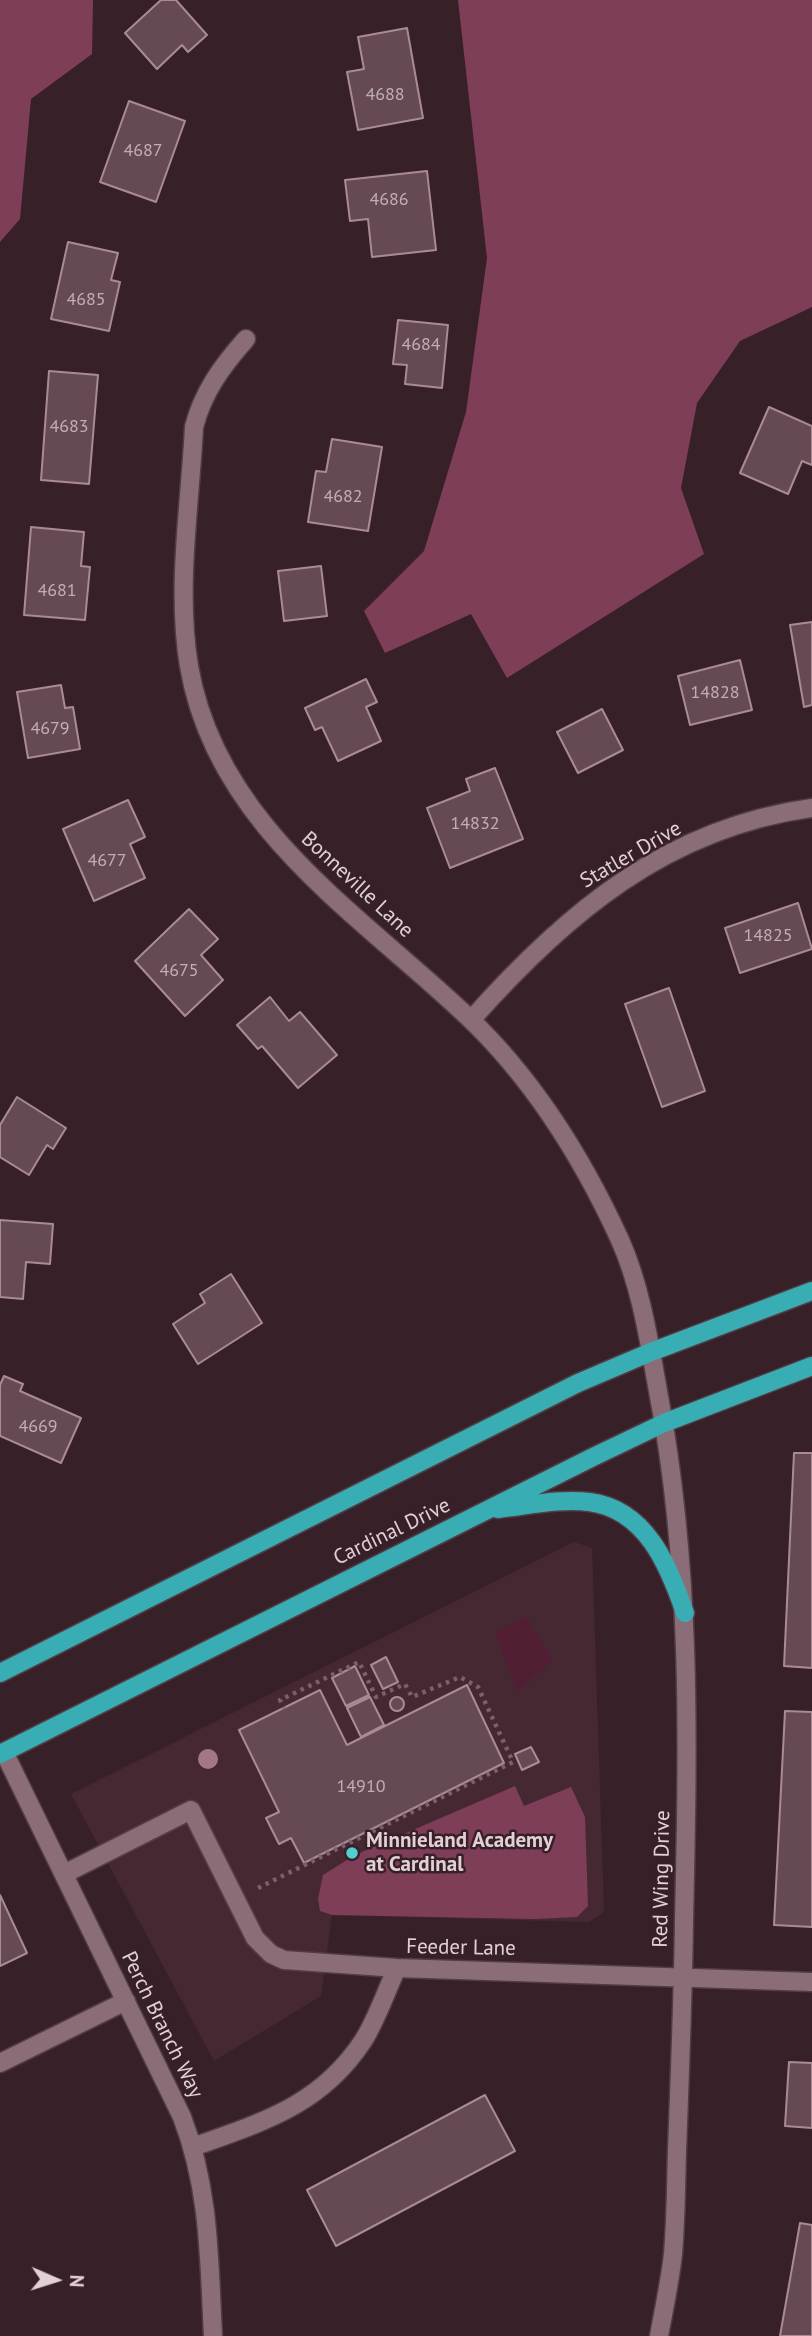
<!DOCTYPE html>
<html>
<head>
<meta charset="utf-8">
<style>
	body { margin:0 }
	#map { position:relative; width:812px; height:2336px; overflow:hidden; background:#382029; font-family:"PT Sans",sans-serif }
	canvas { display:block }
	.north { position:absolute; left:21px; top:2245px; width:70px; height:70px; -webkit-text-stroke:5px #382029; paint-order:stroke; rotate:93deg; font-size:19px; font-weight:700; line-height:28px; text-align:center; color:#e1d0d6 }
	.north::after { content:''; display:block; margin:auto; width:24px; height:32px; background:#e1d0d6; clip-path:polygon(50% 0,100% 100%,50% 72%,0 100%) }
</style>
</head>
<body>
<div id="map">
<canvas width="812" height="2336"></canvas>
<div class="north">N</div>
</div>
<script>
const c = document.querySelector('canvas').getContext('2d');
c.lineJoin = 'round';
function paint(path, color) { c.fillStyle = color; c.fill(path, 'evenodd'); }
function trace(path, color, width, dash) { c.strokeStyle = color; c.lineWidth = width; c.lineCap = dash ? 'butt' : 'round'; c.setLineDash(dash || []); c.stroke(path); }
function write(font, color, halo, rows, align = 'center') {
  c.font = font + ' "PT Sans",sans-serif'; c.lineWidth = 5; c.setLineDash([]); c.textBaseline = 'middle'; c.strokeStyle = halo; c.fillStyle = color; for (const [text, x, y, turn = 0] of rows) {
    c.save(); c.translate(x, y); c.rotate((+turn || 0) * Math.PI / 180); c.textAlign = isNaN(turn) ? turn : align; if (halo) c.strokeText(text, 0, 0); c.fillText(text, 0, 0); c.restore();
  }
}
paint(new Path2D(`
	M574,1542L592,1548L604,1912L589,1922L332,1915L321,1996L214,2061L71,1794Z`), '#462833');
paint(new Path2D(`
	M525,1617L553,1660L545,1666V1672L539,1671L517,1692L495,1632Z`), '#521e34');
paint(new Path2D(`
	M0,0H93L92,54L31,99L20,219L0,242Z
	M458,0H812V307L740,341L697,403L681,488L704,554L507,678L471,614L385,653L364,611L424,551L466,412L487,258Z
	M515,1786L524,1806L571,1787L585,1817L588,1906L577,1917L535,1919L332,1915L320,1911L318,1899L323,1875L355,1855Z`), '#7f3e58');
const building = new Path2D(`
	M161,0H176L207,35L188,52L182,45L157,69L125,33Z
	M407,28L423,118L358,130L347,72L364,69L358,37Z
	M129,101L185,121L156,202L100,182Z
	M427,171L436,250L372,257L368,219L350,221L345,180Z
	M68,242L118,253L111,280L120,282L109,331L51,319Z
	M398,320L448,325L442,388L405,384L407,365L393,364Z
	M49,371L98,375L89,484L41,480Z
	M769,407L812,426V465L802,461L788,494L740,473Z
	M332,439L382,447L368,531L308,522L316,471L326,472Z
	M31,527L84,532L81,566L90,567L85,620L24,615Z
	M321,566L327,616L284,621L278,571Z
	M812,622V705L804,707L790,625Z
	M740,660L752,710L690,725L678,676Z
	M366,679L377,702L366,707L381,741L338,761L322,727L315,730L305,708Z
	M61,685L65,708L73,707L80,749L28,758L17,692Z
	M602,709L623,750L578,773L557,732Z
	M495,768L523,839L450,868L427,808L470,791L466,779Z
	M128,800L145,837L130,844L145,878L94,901L63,829Z
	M798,903L812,949L740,973L725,928Z
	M189,909L218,939L201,955L223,980L185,1016L135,961Z
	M669,988L705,1091L662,1107L625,1004Z
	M270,997L289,1021L300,1012L337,1055L298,1088L262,1046L258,1049L237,1025Z
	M17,1097L66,1128L53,1149L47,1145L29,1175L0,1157V1125Z
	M0,1220L53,1224L50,1264L26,1262L23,1299L0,1297Z
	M231,1274L262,1323L198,1364L173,1324L205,1303L200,1294Z
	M4,1376L23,1384L20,1391L81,1418L61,1463L0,1436V1385Z
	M794,1453H812V1668L784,1666Z
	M386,1657L398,1682L383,1689L371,1665Z
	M355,1666L369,1695L346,1706L332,1678Z
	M467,1685L504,1763L304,1863L291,1838L279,1844L266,1818L279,1812L239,1730L320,1690L347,1745Z
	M370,1697L384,1725L361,1737L347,1708Z
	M390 1704a7 7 0 1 1 14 0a7 7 0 1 1-14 0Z
	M785,1711L812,1712V1927L774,1925Z
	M531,1747L539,1762L522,1770L515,1754Z
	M0,1895L27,1953L0,1966Z
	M789,2062L812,2063V2128L785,2126Z
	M485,2095L515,2151L336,2246L307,2190Z
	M800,2223L812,2225V2336H780Z`);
paint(building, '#654a53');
trace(building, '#aa8b95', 2);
const minor = new Path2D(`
	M246,339C222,366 203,392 194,427C190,506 176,589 189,666C216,826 360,914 468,1017C533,1079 583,1159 620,1240C641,1287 649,1341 658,1391C692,1570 688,1740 684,1921C683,1997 680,2073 677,2150C676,2184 676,2219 673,2254C670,2281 664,2309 659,2336
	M471,1020C565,914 666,828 812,808
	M4,1752L182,2117C210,2190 209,2260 213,2336
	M64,1874L191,1810L255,1938L271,1954L284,1960L397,1968L812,1982
	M0,2063L126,2001
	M193,2147C262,2122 320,2106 363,2041C377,2019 386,1991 397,1968`);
const major = new Path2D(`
	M498,1509C527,1506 560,1498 589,1502C646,1509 669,1566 685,1613
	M0,1673L578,1383L651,1352L812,1291
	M0,1754L593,1457L664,1423L812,1366`);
trace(minor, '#513d44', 21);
trace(major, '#513d44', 21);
trace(new Path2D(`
	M258,1888L513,1762L478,1687L460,1677L412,1697L405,1684L376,1697L359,1662L280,1700L284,1708`), '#77626a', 4.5, [3.5, 5]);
trace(minor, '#8a6d77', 18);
trace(major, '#38adb4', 18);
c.fillStyle = '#a47786';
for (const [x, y] of [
	[208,1759]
]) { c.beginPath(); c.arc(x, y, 10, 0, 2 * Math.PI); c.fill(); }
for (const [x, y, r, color] of [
	[352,1853,7,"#52cdd0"]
]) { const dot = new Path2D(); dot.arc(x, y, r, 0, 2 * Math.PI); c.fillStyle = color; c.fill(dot); trace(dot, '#382029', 2.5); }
write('18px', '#c2aeb5', null, [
	["4688",385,95],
	["4687",143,151],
	["4686",389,200],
	["4685",86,300],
	["4684",421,345],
	["4683",69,427],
	["4682",343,497],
	["4681",57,591],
	["14828",715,693],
	["4679",50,729],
	["14832",475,824],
	["4677",107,861],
	["14825",768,936],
	["4675",179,971],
	["4669",38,1427],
	["14910",361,1787]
]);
write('21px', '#e1d0d6', '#382029', [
	["Statler Drive",631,855,-30],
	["Bonneville Lane",357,885,43],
	["Cardinal Drive",392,1532,-26],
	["Red Wing Drive",662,1879,-89],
	["Feeder Lane",461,1948,1],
	["Perch Branch Way",162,2025,64]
]);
write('bold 21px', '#e1d0d6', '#382029', [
	["Minnieland Academy",366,1841],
	["at Cardinal",366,1865]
], 'left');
</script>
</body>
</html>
